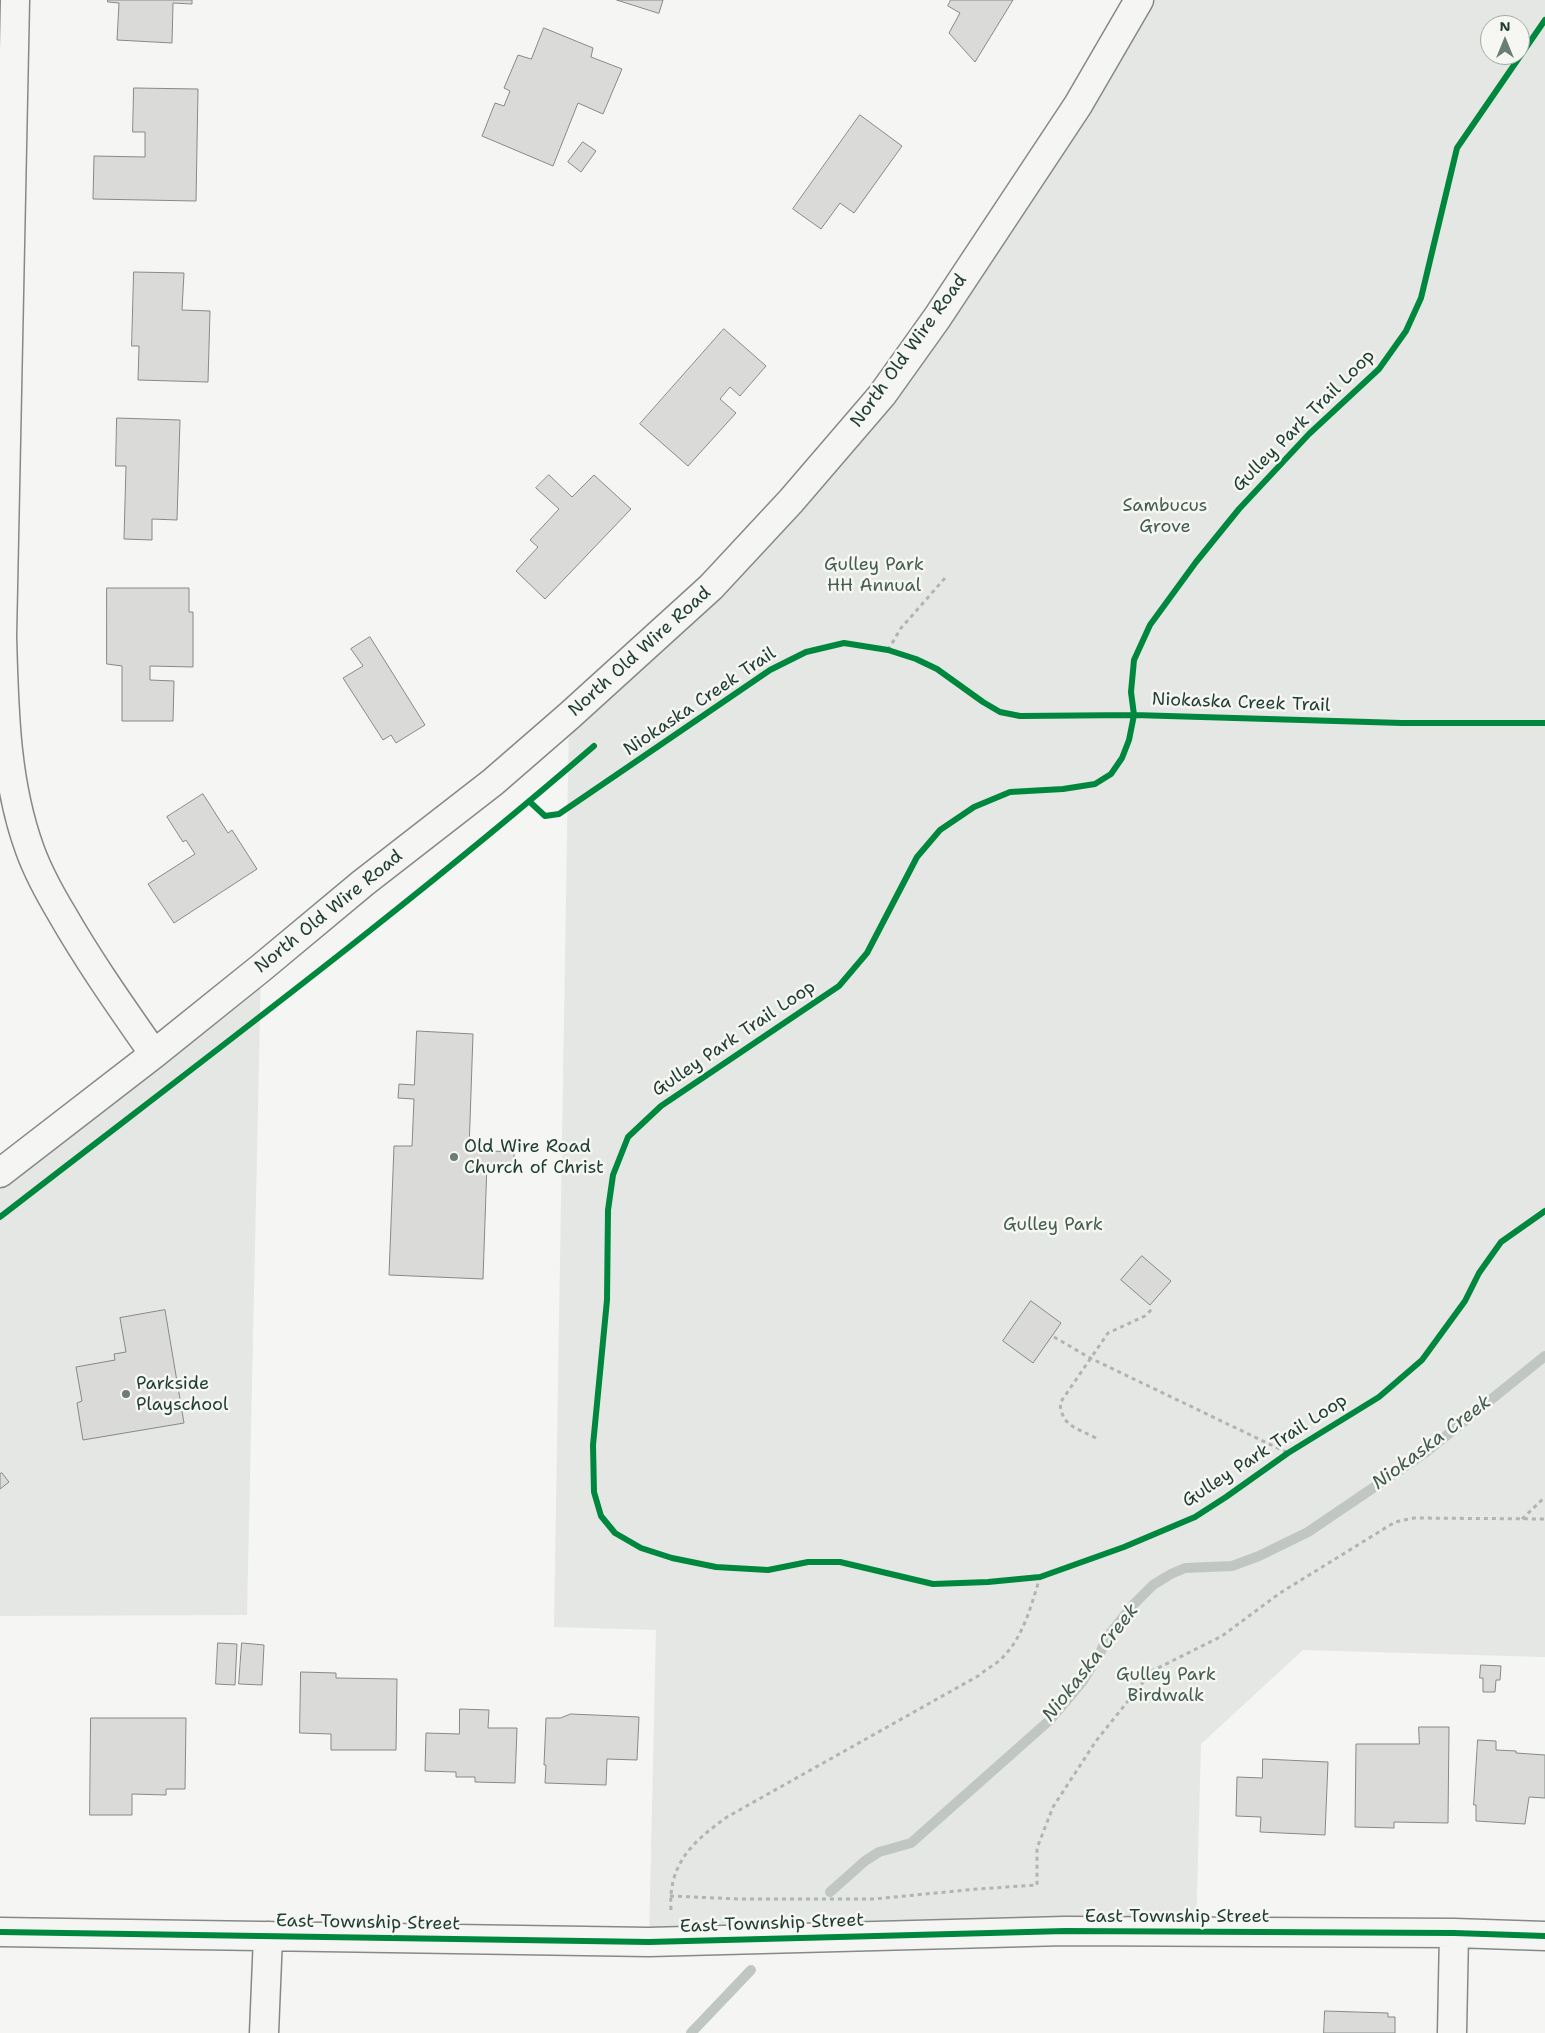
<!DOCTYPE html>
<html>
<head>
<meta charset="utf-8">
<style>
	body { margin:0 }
	#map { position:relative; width:1545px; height:2033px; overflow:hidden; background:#f5f5f3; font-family:"Shantell Sans",sans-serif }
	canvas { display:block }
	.north { position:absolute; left:1480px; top:15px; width:50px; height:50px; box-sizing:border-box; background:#f6f6f2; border:1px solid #a0aca6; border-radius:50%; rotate:0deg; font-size:14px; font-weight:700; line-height:20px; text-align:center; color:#1f3d34 }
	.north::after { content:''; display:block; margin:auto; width:18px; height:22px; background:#6a7d77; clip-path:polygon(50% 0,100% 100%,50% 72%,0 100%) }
</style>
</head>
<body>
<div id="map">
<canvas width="1545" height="2033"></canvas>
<div class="north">N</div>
</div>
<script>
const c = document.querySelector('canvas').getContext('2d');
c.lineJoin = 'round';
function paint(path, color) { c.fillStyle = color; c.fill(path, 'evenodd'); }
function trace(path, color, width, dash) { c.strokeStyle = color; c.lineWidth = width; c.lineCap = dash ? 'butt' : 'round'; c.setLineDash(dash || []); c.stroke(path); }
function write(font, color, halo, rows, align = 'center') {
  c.font = font + ' "Shantell Sans",sans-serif'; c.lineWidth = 5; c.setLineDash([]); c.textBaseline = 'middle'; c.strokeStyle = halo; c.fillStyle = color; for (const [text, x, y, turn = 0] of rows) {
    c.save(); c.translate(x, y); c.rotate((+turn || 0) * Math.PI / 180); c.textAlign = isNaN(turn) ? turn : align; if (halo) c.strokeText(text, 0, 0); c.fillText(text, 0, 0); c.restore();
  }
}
paint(new Path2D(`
	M261,968L247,1615L0,1616V1173Z`), '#e5e7e4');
paint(new Path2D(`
	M1139,0H1545V1657L1303,1650L1201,1744L1196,1932L649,1942L656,1630L554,1627L569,716L882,395ZM1490,25H1520V55H1490Z`), '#e4e7e3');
trace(new Path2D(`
	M830,1892L865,1861L879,1852L911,1843L1051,1719L1082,1682L1100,1653L1108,1636L1132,1606L1153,1585L1171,1574L1185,1568L1232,1566L1259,1556L1308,1532L1426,1452L1545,1356
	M691,2033L751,1970`), '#c0c7c3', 10);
const building = new Path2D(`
	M108,0H192V4L173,3L172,43L117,40L119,3L108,2Z
	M617,0H663L659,13Z
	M951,0H1013L975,62L949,33L960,13L948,6Z
	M544,28L593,48L591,57L622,69L603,114L578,103L553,166L482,136L495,103L504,106L510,91L504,88L518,55L531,59Z
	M134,88L198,89L196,201L93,199L94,156L145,157V132H133Z
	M860,115L902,146L854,213L840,203L821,229L793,209Z
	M583,142L596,151L581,172L568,162Z
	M134,272L184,273L182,310L210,311L208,382L138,380L139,346H132Z
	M724,329L766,366L740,396L730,387L720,399L736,413L688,466L640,424Z
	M117,418L180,420L177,520L152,519V540L124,539L126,466H116Z
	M549,475L572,497L594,475L631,509L545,599L516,571L538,547L530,540L559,509L536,488Z
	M107,588H189V612H193V667L150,666V680L174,681L173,721H122V666L107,664Z
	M370,637L425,725L396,743L391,735L383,740L343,678L363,666L351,649Z
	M203,794L228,833L232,830L257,869L174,923L148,884L195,854L186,840L183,842L167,817Z
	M417,1031L473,1034L469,1150L514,1152V1164L487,1163L483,1279L389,1275L394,1146H412L414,1099L398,1098L399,1084L414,1085Z
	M1142,1256L1171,1281L1150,1305L1121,1280Z
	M1031,1301L1061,1323L1033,1363L1003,1341Z
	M165,1310L184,1423L83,1440L77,1403L82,1401L76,1367L115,1360L114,1354L126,1352L120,1318Z
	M2,1473L9,1482L0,1489V1474Z
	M218,1643L237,1644L235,1685L216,1684Z
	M242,1643L264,1645L262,1685L239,1684Z
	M1481,1665L1501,1666L1500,1680H1496L1495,1692H1483V1678H1480Z
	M301,1672L336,1673V1678L397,1679L396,1750H331V1734L300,1733Z
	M460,1709L489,1710L488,1728H517L515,1783L475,1782V1777H456V1772L425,1771L426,1733L459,1734Z
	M571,1714L639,1717L637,1760L607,1759L606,1785L545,1783L546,1765H544L546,1718H560Z
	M91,1718H186L185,1789H166V1795L132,1794V1815H90Z
	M1419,1727H1449L1448,1823L1394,1822V1828L1355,1827L1356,1744H1419Z
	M1478,1740L1496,1741V1750L1516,1751V1753L1545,1755V1798L1529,1797L1525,1824L1476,1821V1805H1474Z
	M1263,1759L1328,1762L1325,1835L1260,1832L1261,1817L1236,1816L1237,1777L1262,1778Z
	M1325,2011L1388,2013V2017H1395V2033H1324Z`);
paint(building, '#dadbd9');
trace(building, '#858a88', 1);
const minor = new Path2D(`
	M15,0L2,636C4,708 5,782 30,850C38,872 50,894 62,914C90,963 122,1008 154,1054
	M0,1173L154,1054L261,968L363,883L493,782L569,716L711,587L791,501L882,395L937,318L1078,105L1139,0
	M0,1932L649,1942L1065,1931L1454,1933L1545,1936
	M264,2033L268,1936
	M1452,2033L1454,1933`);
trace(minor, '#858a88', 31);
trace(new Path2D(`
	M888,650L901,628L945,578
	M1054,1337L1090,1358L1288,1453
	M1096,1438C1077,1428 1062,1427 1060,1403L1108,1333L1145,1316L1153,1308
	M1522,1519L1545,1497
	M670,1896L739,1899H874L977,1889L1037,1885V1848L1053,1807L1096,1741L1152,1671L1222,1636L1280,1593L1395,1522L1414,1518L1545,1519
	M671,1910C668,1864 692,1842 727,1817L978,1676C985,1670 993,1666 1000,1660C1023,1639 1031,1606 1040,1577`), '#b0b4b2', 3, [4, 4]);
trace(minor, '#f5f5f3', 28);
trace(new Path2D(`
	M1545,20L1457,148L1421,298L1406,331L1379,369L1309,434L1239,509L1196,562L1150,625L1134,660L1131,692L1134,715L1129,740L1122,758L1111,774L1095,784L1063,789L1010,792L974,807L940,830L917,857L867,953L839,986L661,1106L628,1137L613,1175L608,1210L607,1300L593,1445L594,1492L601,1516L615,1533L641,1548L672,1558L716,1567L768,1570L808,1562H840L933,1584L988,1582L1040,1577L1124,1547L1195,1517L1226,1497L1288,1453L1379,1397L1422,1360L1465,1301L1479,1273L1501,1242L1545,1211
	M530,802L545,816L559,814L770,670L806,652L844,643L888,650L916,659L937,669L983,702L1000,712L1020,716L1134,715L1402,723H1545
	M0,1217C200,1062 403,911 594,746
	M0,1932L649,1942L1065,1931L1454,1933L1545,1936`), '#00873e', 6);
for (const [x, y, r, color] of [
	[454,1157,5,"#6a7d77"],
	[126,1394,5,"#6a7d77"]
]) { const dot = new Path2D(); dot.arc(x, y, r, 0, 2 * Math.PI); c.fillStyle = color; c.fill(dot); trace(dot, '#f6f6f2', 2); }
write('18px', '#1f3d34', '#f6f6f2', [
	["North Old Wire Road",909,351,-54],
	["Gulley Park Trail Loop",1304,421,-45],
	["North Old Wire Road",640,652,-42],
	["Niokaska Creek Trail",700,702,-34],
	["Niokaska Creek Trail",1241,703,2],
	["North Old Wire Road",329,912,-39],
	["Gulley Park Trail Loop",734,1039,-34],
	["Gulley Park Trail Loop",1265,1451,-33],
	["East Township Street",1177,1917],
	["East Township Street",368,1923,1],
	["East Township Street",772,1924,-2]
]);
write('18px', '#445d54', '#f6f6f2', [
	["Sambucus",1165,506],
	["Grove",1165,527],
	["Gulley Park",874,565],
	["HH Annual",874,586],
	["Gulley Park",1053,1225],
	["Gulley Park",1166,1675],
	["Birdwalk",1166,1696]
]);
write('18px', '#1f3d34', '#f6f6f2', [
	["Old Wire Road",464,1147],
	["Church of Christ",464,1168],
	["Parkside",136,1384],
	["Playschool",136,1405]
], 'left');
write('italic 19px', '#425a52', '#f6f6f2', [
	["Niokaska Creek",1432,1443,-37],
	["Niokaska Creek",1091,1663,-52]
]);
</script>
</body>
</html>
